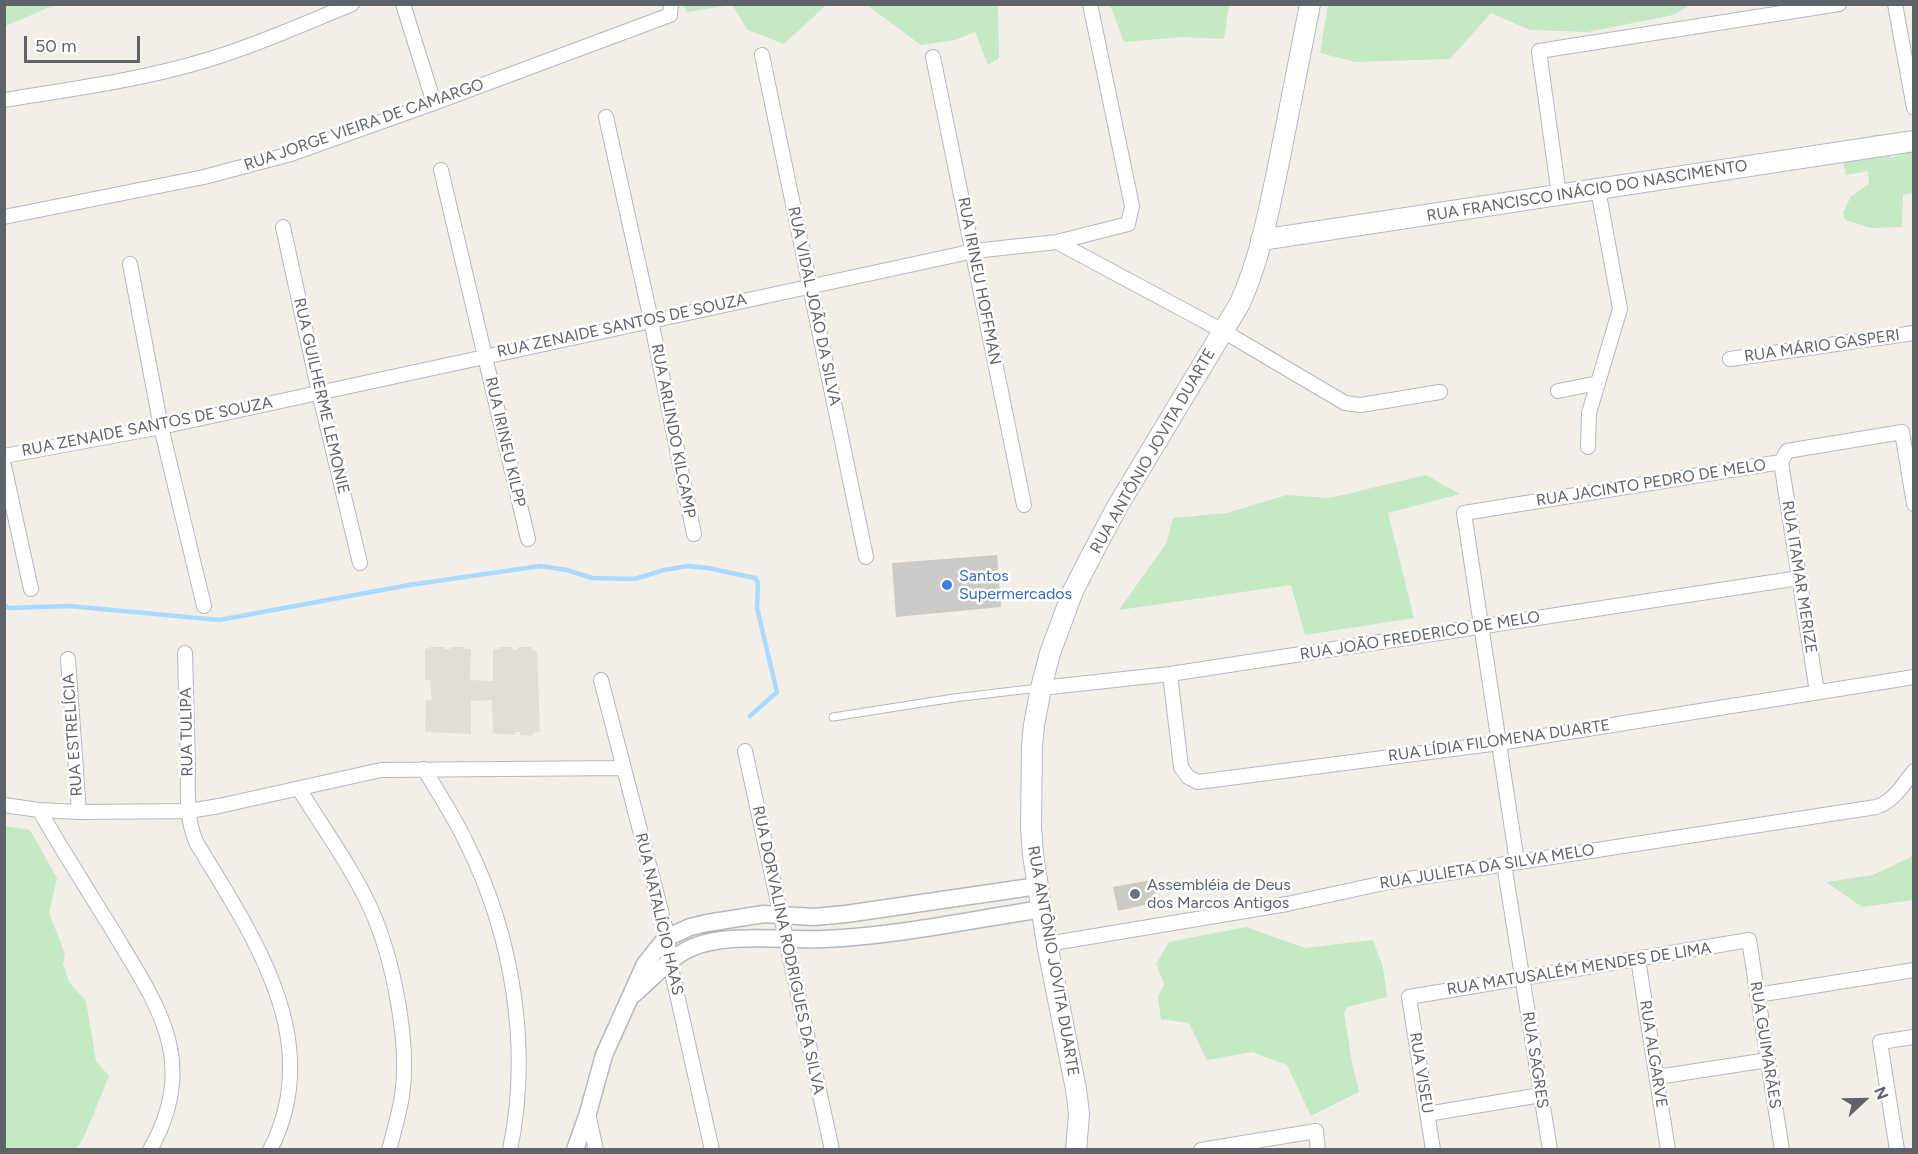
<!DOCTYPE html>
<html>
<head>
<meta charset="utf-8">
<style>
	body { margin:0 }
	#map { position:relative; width:1918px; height:1154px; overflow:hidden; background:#f1efe8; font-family:Figtree,sans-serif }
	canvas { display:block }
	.frame { position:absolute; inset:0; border:6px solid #5f6368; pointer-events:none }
	.north { position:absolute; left:1834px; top:1070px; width:60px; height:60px; -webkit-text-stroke:4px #fff; paint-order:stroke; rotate:68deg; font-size:16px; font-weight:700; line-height:24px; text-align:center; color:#5f6368 }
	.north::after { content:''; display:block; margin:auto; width:21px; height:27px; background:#5f6368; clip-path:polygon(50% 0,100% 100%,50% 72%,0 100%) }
	.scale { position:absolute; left:24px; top:36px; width:116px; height:27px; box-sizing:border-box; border:3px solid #5f6368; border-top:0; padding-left:8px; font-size:18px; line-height:21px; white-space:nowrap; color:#5f6368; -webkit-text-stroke:4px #fff; paint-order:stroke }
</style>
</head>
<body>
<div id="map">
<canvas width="1918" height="1154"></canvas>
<div class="frame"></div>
<div class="north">N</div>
<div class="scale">50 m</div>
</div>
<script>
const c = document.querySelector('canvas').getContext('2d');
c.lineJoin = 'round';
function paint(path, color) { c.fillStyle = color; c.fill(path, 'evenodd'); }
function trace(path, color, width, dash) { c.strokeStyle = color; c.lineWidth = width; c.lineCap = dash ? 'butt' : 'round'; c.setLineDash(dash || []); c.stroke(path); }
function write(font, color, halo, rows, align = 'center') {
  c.font = font + ' Figtree,sans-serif'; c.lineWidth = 5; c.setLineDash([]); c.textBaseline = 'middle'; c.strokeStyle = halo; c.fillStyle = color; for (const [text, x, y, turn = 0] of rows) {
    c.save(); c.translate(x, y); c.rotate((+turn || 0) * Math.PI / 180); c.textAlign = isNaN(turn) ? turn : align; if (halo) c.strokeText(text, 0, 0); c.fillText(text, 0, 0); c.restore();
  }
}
paint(new Path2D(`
	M430,647H444L445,649H450L451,647H464V649H471L470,680L493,681V650L499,649L498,647H512L513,650L518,649V647H531L532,650L537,651L540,731L533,733L532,736L520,735V732H515V735L493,733L492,700L471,701V734L425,732L426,700H432L430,680H425V648L430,649Z`), '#e1ded6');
paint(new Path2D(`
	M5,4H55V5L5,26Z
	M683,5H731L687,12Z
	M732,5H826L784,44L748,30Z
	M867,5H998L999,58L988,65L975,32L955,40L921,45Z
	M1110,5V4L1229,5L1224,39L1182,37L1124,42Z
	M1328,5V4L1690,5L1673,15L1588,32L1530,30L1491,13L1450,59L1355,62L1320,53Z
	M1878,134L1891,158L1913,150V193L1903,195L1902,227L1871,228L1845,220L1843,213L1851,196L1869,184L1868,171L1846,175L1839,143Z
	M1426,475L1460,494L1388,513L1414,618L1305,635L1291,585L1119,610L1166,544L1173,518L1227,513L1287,495L1330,498Z
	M4,826L30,830L57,878L49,913L65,954L63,964L69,982L86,1001L96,1061L109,1076L84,1137L76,1149H5Z
	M1913,854V900L1862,907L1826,882L1873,875L1909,858Z
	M1246,927L1305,948L1373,940L1383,967L1387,997L1347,1007L1344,1013L1352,1063L1359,1092L1311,1116L1287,1065L1252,1052L1207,1060L1189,1023L1161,1019L1158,997L1164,984L1156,964L1169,942Z`), '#c5e8c5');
trace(new Path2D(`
	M4,605L9,608L69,606L219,620L409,585L540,566L567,570L592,578L635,579L664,570L688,566L708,568L755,578L758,583L757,608L777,692L750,716`), '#aadaff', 4.5);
paint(new Path2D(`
	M997,555L1001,607L896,617L892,563Z
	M1151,880L1157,902L1118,911L1113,887Z`), '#cccac5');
const service = new Path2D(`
	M833,717L954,698L1038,688`);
const minor = new Path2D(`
	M403,4L434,103
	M1895,4L1914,108
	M762,55L866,557
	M933,57L1024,505
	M4,100C72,89 141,80 207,60C256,45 304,24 352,4
	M606,117L651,320L694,534
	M441,170L528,539
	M1559,195L1539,51L1839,4
	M4,217L204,177L291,154L434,103L670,15L671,4
	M283,227L319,392L360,563
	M1057,242L1223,331L1345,403L1361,405L1440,392
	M130,264L161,427L204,606
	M1730,359L1914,333
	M1558,391L1598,383
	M1588,447L1589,413L1620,309L1598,189
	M4,456L161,427L942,258L974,251L1057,242L1128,224L1132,206L1090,4
	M1781,462L1817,692
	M4,466L31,589
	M185,653C186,691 187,729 188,767C188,790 186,817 195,839C197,846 203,852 206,859C216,874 225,890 234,905C279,981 314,1065 270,1150
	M68,659L79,812
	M1170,674L1181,767L1188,777L1198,782L1499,743L1914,677
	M601,680L667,934L669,959L712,1150
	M1041,688L1170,674L1799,578
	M745,751L832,1150
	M424,769C439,794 455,818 467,844C513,937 531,1048 510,1150
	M299,789C323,828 351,866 370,907C393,957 410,1042 402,1096C399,1114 394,1132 389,1150
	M4,805L39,810L79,812L189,811L219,806L381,770L624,768
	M39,810C63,851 88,891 113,931C158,1006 200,1062 150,1150
	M1517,862L1464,513L1781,462L1787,451L1902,432L1914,504
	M1504,864L1550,1150
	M1047,944L1287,904L1389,882L1876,807C1894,801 1902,786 1914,771
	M1638,959L1668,1150
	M1757,995L1914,970
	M1657,1077L1768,1060
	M588,1113L596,1150
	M1427,1114L1541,1095
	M1201,1150L1316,1131L1318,1150
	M1433,1150L1409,997L1749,940L1782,1150
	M1897,1150L1880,1042L1914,1037`);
const tertiary = new Path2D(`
	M634,994C652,979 670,957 691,948C726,932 786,941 824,939C897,936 970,920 1042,909
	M575,1150L588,1113L604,1055L645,964L666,938L690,927L707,923L764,914L814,917L846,914L1038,886`);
const secondary = new Path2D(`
	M1261,240L1914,141
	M1076,1150L1079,1114L1076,1089L1047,944L1033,855L1031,827L1032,745L1034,725L1041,688L1050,653L1073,591L1090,558L1117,507L1240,303C1260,259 1269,210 1279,162C1289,110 1300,57 1310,4`);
trace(service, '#b5b8bc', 9);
trace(minor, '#b5b8bc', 16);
trace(tertiary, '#b5b8bc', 19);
trace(secondary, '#b6babf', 22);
trace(service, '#fff', 7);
trace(minor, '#fff', 14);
trace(tertiary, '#fff', 16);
trace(secondary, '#fff', 20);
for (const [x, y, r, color] of [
	[947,585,6,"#3f7fe0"],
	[1135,894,6,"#6b7280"]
]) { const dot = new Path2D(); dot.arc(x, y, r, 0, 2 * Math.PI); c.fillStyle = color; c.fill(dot); trace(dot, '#fff', 2); }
write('16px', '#5f6368', '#fff', [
	["RUA JORGE VIEIRA DE CAMARGO",364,125,-19],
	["RUA FRANCISCO INÁCIO DO NASCIMENTO",1587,191,-9],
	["RUA IRINEU HOFFMAN",979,281,79],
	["RUA VIDAL JOÃO DA SILVA",814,306,78],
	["RUA ZENAIDE SANTOS DE SOUZA",622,326,-12],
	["RUA MÁRIO GASPERI",1822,346,-8],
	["RUA GUILHERME LEMONIE",321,396,77],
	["RUA ZENAIDE SANTOS DE SOUZA",147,427,-11],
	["RUA ARLINDO KILCAMP",673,431,79],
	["RUA IRINEU KILPP",505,442,77],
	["RUA ANTÔNIO JOVITA DUARTE",1153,451,-60],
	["RUA JACINTO PEDRO DE MELO",1651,483,-9],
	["RUA ITAMAR MERIZE",1799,577,81],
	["RUA JOÃO FREDERICO DE MELO",1420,636,-9],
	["RUA TULIPA",187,732,-91],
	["RUA ESTRELÍCIA",73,735,-94],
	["RUA LÍDIA FILOMENA DUARTE",1499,741,-8],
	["RUA JULIETA DA SILVA MELO",1487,867,-9],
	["RUA NATALÍCIO HAAS",659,914,77],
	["RUA DORVALINA RODRIGUES DA SILVA",788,950,78],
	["RUA ANTÔNIO JOVITA DUARTE",1053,961,80],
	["RUA MATUSALÉM MENDES DE LIMA",1579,969,-9],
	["RUA GUIMARÃES",1765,1045,81],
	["RUA ALGARVE",1653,1054,81],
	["RUA SAGRES",1535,1060,81],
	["RUA VISEU",1421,1073,81]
]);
write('16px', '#366cbe', '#fff', [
	["Santos",959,576],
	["Supermercados",959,594]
], 'left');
write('16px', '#5b616d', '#fff', [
	["Assembléia de Deus",1147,885],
	["dos Marcos Antigos",1147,903]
], 'left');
</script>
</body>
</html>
